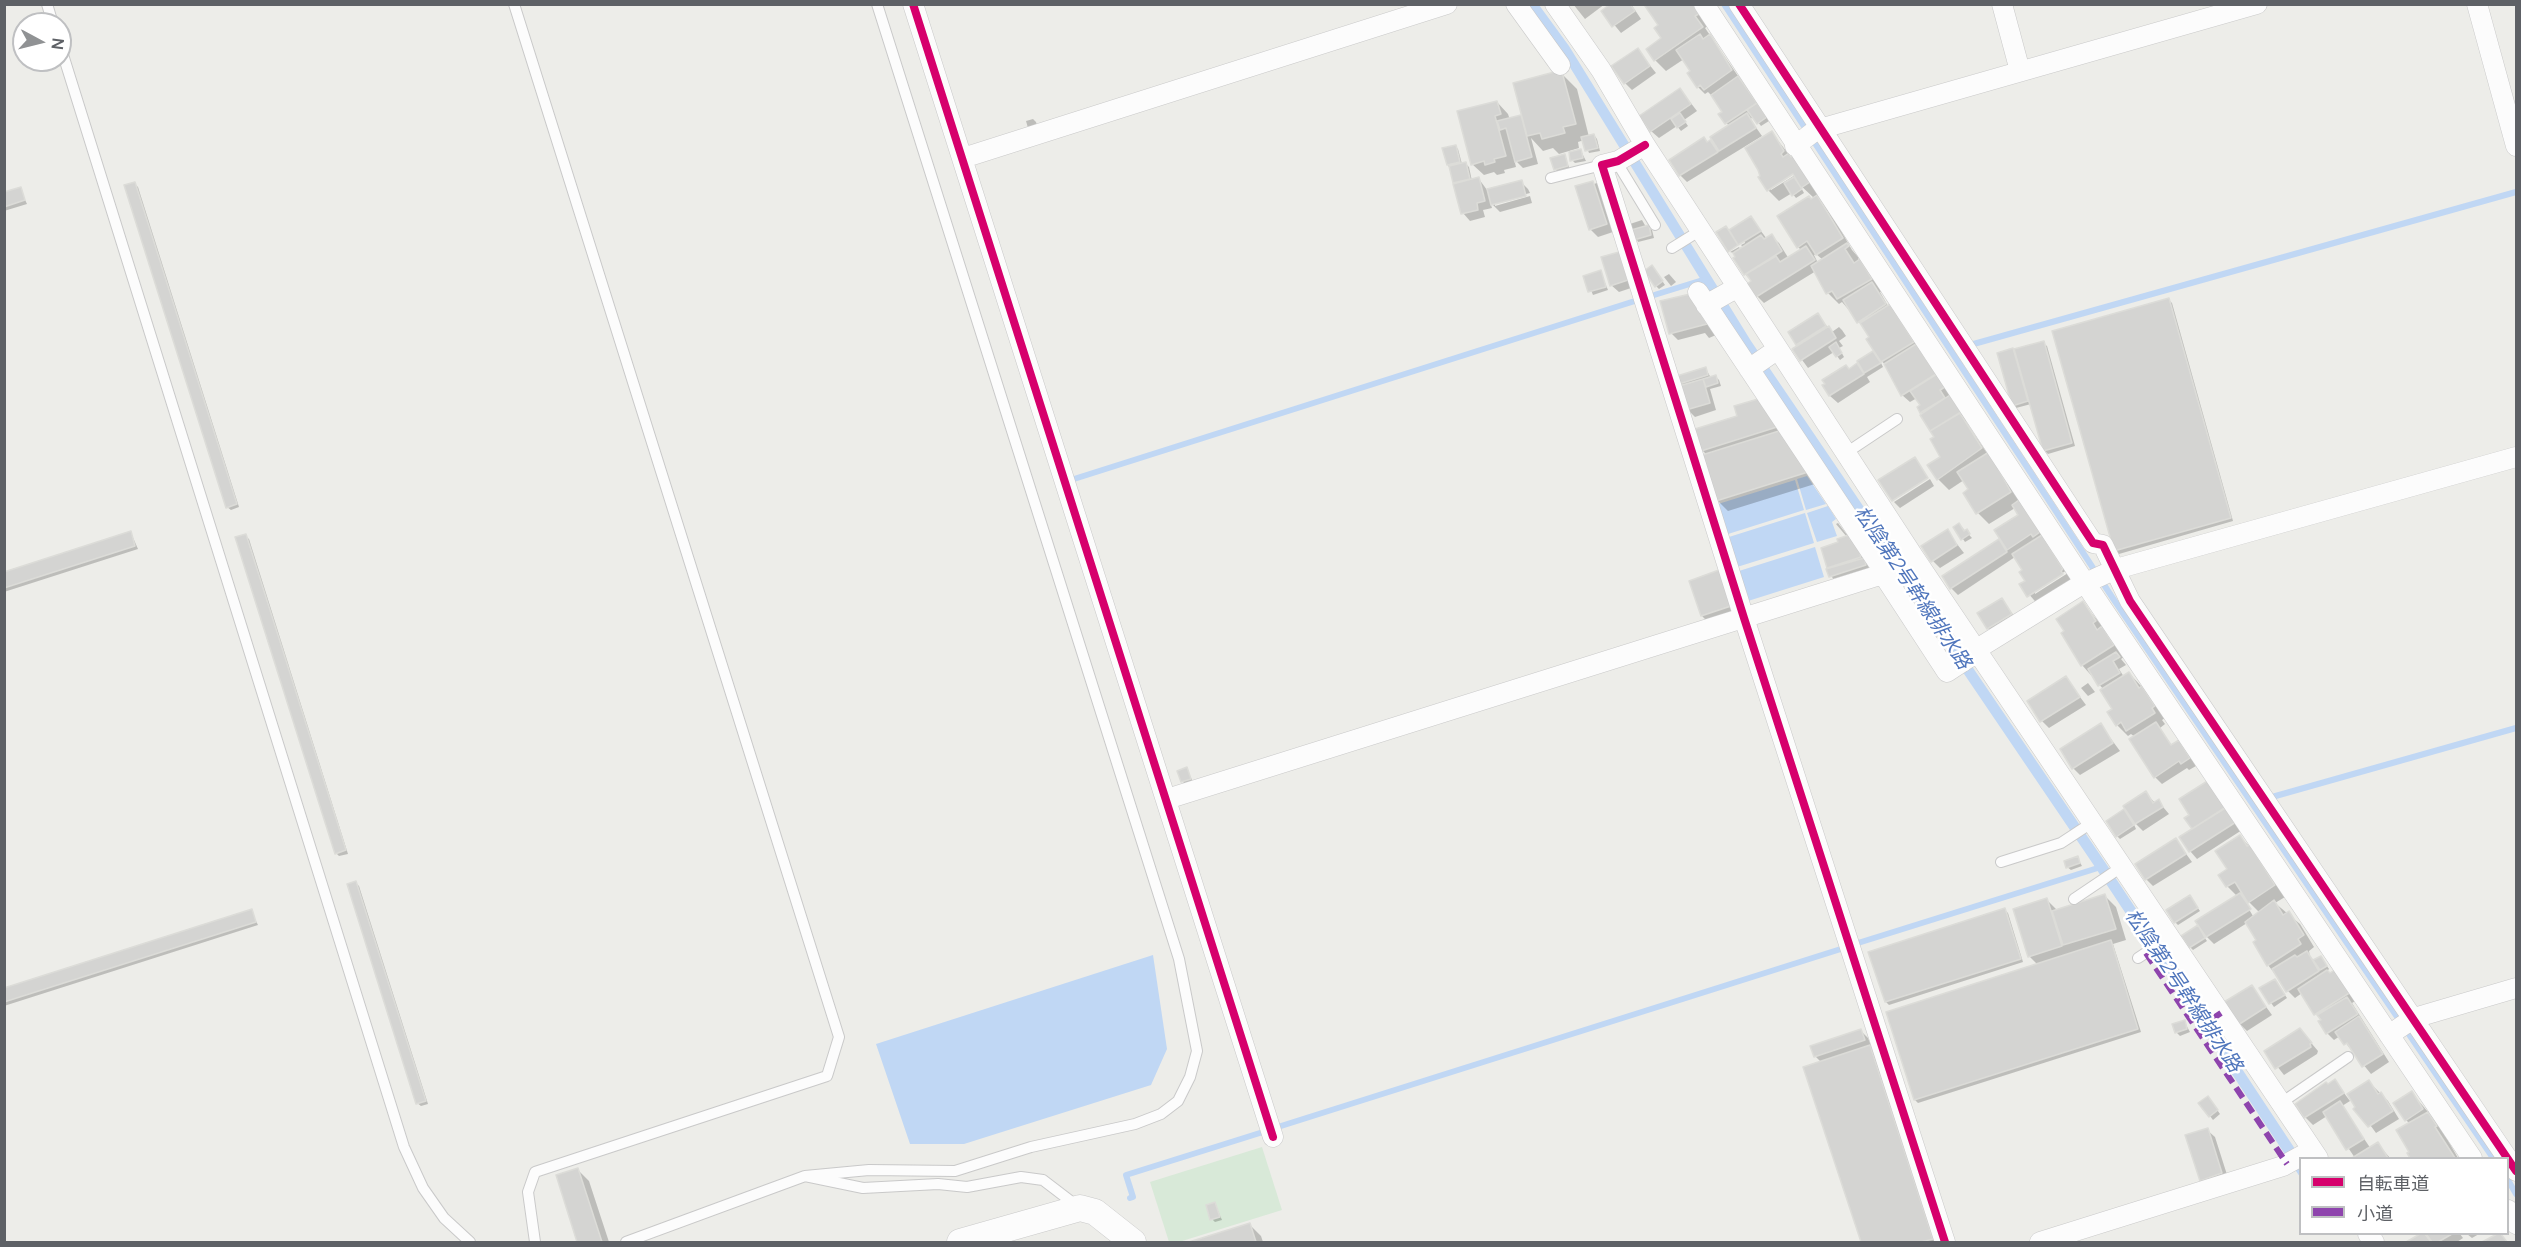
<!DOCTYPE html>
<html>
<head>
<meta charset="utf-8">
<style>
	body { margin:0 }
	#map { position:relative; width:2521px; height:1247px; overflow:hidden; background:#edede9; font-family:Manrope,"Noto Sans JP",sans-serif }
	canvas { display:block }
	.frame { position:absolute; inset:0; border:6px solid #5e6166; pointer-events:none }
	.legend { position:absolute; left:2299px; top:1157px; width:210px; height:78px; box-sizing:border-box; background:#fff; border:2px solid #bfc0c2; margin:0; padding:8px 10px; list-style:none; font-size:18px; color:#5e6166 }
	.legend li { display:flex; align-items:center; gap:12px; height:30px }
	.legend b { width:30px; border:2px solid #bfc0c2 }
	.north { position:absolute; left:12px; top:12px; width:60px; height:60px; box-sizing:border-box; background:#fff; border:2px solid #bfc0c2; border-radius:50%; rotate:97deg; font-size:16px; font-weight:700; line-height:24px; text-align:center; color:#5e6166 }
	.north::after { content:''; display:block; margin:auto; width:21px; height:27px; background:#909294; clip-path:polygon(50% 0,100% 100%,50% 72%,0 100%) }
</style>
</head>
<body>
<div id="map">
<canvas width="2521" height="1247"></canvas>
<div class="frame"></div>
<ul class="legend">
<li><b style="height:8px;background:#d6006c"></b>自転車道</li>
<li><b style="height:8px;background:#8e44ad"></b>小道</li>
</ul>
<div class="north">N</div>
</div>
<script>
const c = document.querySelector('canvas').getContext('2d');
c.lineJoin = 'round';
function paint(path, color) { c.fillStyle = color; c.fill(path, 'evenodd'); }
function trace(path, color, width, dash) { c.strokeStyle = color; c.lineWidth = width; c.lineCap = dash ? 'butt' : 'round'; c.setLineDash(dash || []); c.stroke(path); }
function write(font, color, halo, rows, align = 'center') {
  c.font = font + ' Manrope,"Noto Sans JP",sans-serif'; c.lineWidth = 5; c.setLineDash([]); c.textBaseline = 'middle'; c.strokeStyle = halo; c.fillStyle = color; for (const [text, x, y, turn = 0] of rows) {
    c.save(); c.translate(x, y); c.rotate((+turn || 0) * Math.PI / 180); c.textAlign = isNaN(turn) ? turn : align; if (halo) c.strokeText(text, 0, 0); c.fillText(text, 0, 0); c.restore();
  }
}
paint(new Path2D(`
	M1262,1147L1282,1210L1179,1242H1169L1150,1182Z`), '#d8e9d8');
paint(new Path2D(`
	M1526,5H1539L1569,46L1751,341L2109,868L2301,1158L2300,1177L2093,864L1741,345L1563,56Z
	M1807,476L1826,504L1806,510L1797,479Z
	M1795,480L1804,510L1728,534L1718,504Z
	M1828,506L1836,519L1832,522L1837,536L1817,542L1807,513Z
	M1805,513L1814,543L1737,567L1729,537Z
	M1815,547L1824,577L1748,601L1739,571Z
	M1153,955L1167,1049L1151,1085L964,1144H910L876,1044Z`), '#c0d7f4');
paint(new Path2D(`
	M1573,4H1605L1585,19Z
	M1613,4H1631L1641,19L1621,33L1603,11Z
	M1646,4H1695L1709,25L1705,28L1769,121L1761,126L1754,117L1750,119L1762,136L1687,182L1680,175L1704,139L1708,143L1729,126L1720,115L1724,112L1712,96L1708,92L1705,94L1698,87L1692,71L1684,59L1666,71L1655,60L1663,39L1660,25Z
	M1637,49L1656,73L1632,90L1625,83Z
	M1562,74L1577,89L1589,137L1594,135L1597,139L1600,151L1589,153L1584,140L1578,142L1579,148L1559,154L1553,148L1543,151L1531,138L1538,164L1523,168L1514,159L1516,167L1504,170L1505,173L1497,175L1494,172L1484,175L1472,164L1497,102L1508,114L1510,120L1520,117L1525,121Z
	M1680,89L1697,111L1684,120L1688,126L1681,131L1677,126L1659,138L1651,131Z
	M1033,119L1036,122L1038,129L1028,128L1026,121Z
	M1772,133L1820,194L1817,196L1828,208L1852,250L1859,258L1858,259L1871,272L1882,291L1880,292L1888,306L1897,313L1967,420L1965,421L2067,570L2035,591V594L2068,573L2073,581L2040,607L2021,585L2027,582L2024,571L2015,557L1958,595L1951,588L1944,576L2002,539L2020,516L2015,508L1989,524L1978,513L1965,493L1970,490L1964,480L1949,490L1938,479L1942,457L1936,437L1922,415V406L1917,398L1910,402L1902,395L1887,366L1879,359L1883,367L1867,377L1870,382L1838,403L1830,396L1824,386L1857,365L1864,373L1873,353L1880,358L1866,330L1842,302L1839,304L1828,293L1816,271L1764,303L1757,296L1753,282L1745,274L1734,253L1730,252L1739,247L1741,250L1744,248L1741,245L1745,243L1744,240L1735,241L1729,232L1751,218L1767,239L1771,236L1779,243L1789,259L1802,251L1798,247L1811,200L1814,198L1799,184L1804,193L1796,198L1792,193L1779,201L1768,190ZM1798,169L1800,172L1771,190V187ZM1816,254L1823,260L1818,263L1814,255Z
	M1455,146L1458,149L1462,164H1466L1469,167L1472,181L1479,179L1487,190L1521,182L1528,189L1530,193L1495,202V206L1530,196L1532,203L1500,212L1490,202L1492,208L1483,210L1485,217L1470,221L1463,213L1457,185L1448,165Z
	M1581,151L1586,161L1575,163L1572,160Z
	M1564,156L1570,169L1558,172L1555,169Z
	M1597,183L1600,186L1613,232L1598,237L1590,229L1594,184Z
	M135,184L138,187L239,507L231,510L227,507Z
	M20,189L27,204L4,211V194Z
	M1642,220L1646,227L1652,230L1654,238L1638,242L1630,224Z
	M1619,253L1626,261L1634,287L1619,292L1611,285Z
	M1655,270L1665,285L1659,289L1656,286Z
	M1600,271L1608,290L1593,295L1585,276Z
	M1669,274L1676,282L1671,286L1664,277Z
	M1689,295L1716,335L1709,338L1705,333L1678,340L1671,333Z
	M2169,300L2172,303L2233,521L2119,554L2115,551Z
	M1817,315L1832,332L1839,327L1842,330L1846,336L1839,341L1843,346L1839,348L1844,357L1840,360L1834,352L1808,368L1794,349L1800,346L1798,344Z
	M2043,343L2047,346L2075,446L2048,454L2044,450L2031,404L2016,408L2013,405L1999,354Z
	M1706,369L1711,378L1715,376L1719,380L1721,386L1710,389L1716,410L1695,417L1687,409L1684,386L1680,383Z
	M1757,401L1818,483L1728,511L1717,500L1707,455L1702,450Z
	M1930,479L1934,486L1900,508L1894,502Z
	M1838,523L1851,540L1862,546L1869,568L1833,579L1828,567L1840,543L1847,537L1836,524Z
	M1959,524L1972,538L1965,542L1955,527Z
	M1947,531L1964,553L1940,568L1933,561Z
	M131,533L138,549L4,592V573Z
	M245,536L249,539L348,854L339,856L336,853Z
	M1719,572L1738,613L1709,623L1702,616Z
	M2001,599L2018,621L1996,635L1988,628Z
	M2083,603L2113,639L2124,657L2121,659L2126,665L2119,669L2124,677L2129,673L2153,699L2165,718L2162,720L2165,724L2160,728L2172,746L2179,742L2186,749L2196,766L2189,770L2187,768L2162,784L2155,777L2135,737L2131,734L2128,736L2117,725L2114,709L2104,690L2082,665Z
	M2066,678L2086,705L2049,728L2042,721Z
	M2088,683L2095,692L2088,696L2081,688Z
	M2100,724L2120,751L2080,775L2073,768Z
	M1187,769L1193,782L1185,784L1182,781Z
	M2209,782L2242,830L2197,859L2190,851L2194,830L2191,815Z
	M2146,793L2155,803L2158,801L2169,814L2143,831L2132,820L2136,829L2120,839L2117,836L2124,811L2132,817Z
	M2240,837L2261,858L2285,897L2275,903L2300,924L2314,947L2309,951L2310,957L2314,960L2321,957L2329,969L2327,971L2357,1000L2352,1003L2389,1062L2371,1074L2340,1036L2334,1040L2327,1033L2322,1021L2302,993L2295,998L2288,991L2268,965L2247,923L2214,944L2204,934L2237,896L2227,886L2229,870ZM2244,901L2249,902L2260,913L2253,916Z
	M2176,840L2192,862L2153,886L2146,879Z
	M2077,857L2082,866L2071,870L2067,867Z
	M356,883L359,886L428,1104L421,1106L417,1103Z
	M2105,896L2116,907L2126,940L2113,944L2141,1032L1918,1103L1915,1100L2038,965L2029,956L2047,900L2058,911Z
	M2190,897L2200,911L2178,925L2175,922Z
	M2005,910L2008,913L2023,962L1889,1005L1886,1002Z
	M251,911L258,925L4,1006V990Z
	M2197,927L2207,941L2193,950L2190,947Z
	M2275,981L2287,998L2274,1007L2261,989Z
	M2251,986L2272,1015L2247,1031L2240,1024Z
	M2184,1021L2190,1032L2180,1036L2176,1032Z
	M1861,1031L1868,1038L1873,1050L1936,1242H1862L1805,1068L1821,1062L1815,1056Z
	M2307,1038L2318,1051L2317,1054L2284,1075L2266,1052Z
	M2335,1081L2350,1101L2342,1106L2371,1149L2378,1144L2390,1158H2355L2327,1116L2313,1125L2305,1117L2297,1105Z
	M2369,1082L2388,1101L2399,1119L2376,1133L2357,1107Z
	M2412,1093L2439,1125L2458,1158H2413L2398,1131L2410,1124L2406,1120Z
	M2211,1101L2220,1114L2213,1120L2210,1116Z
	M2207,1130L2215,1137L2229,1181L2208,1187L2201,1180Z
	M578,1170L589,1181L609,1242H579L558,1176Z
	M1215,1204L1222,1220L1215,1222L1212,1219Z
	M1249,1224L1261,1236L1263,1242H1194Z
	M2423,1234L2429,1240L2427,1234H2460L2463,1238L2457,1242H2408Z
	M2467,1234H2479L2472,1238Z`), '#0003');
trace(new Path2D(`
	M1724,4L2112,597L2493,1158
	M1651,296L1706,279
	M1970,345L2516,192
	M1074,479L1638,300
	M2272,797L2516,728
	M1858,943L2101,867
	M1281,1126L1844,948
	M2508,1180L2516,1194
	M1130,1198L1133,1197L1126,1175L1263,1132`), '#c0d7f4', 6);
const building = new Path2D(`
	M1610,4H1630L1635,11L1612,27L1601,11Z
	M1647,4H1693L1699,14L1695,16L1703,27L1654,61L1646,49L1661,38L1654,28L1658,25L1645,6Z
	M1700,34L1703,39L1710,34L1732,70L1704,90L1700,85L1697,88L1687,73L1690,71L1676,50Z
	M1638,48L1650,66L1624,84L1611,66Z
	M1558,71L1562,72L1576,124L1563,127L1565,133L1542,139L1540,133L1527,136L1513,83Z
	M1738,76L1757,103L1725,124L1718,114L1722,112L1711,95Z
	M1680,88L1691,104L1650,132L1639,116Z
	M1497,101L1501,114L1495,116L1506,156L1494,159L1495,162L1485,165L1484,161L1471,165L1457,111Z
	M1757,103L1767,117L1757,124L1747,110Z
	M1680,113L1686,122L1677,128L1671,119Z
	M1747,113L1756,128L1719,151L1710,137Z
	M1521,115L1532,157L1515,162L1506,128L1500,130L1497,121Z
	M1772,131L1784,151L1781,154L1783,157L1789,153L1791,157L1794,155L1810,182L1801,188L1793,174L1767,191L1758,177L1760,176L1758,170L1745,148Z
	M1594,134L1598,148L1585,151L1581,137Z
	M1704,137L1707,142L1710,140L1718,152L1679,176L1669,160Z
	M1456,145L1460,162L1447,165L1442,148Z
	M1581,149L1583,158L1570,161L1569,152Z
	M1565,154L1568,166L1554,170L1550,158Z
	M1466,162L1470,179L1453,183L1449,166Z
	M1479,177L1485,201L1477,203L1478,210L1461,214L1453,184Z
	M1794,177L1802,189L1792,196L1784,183Z
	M1522,180L1526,196L1491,205L1487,189Z
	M1593,181L1607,224L1589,230L1575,186Z
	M135,182L237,504L226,508L124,185Z
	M21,187L25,200L4,207V192Z
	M1817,195L1843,238L1816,255L1807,241L1797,248L1777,216L1809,196L1811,199Z
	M1751,216L1761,231L1738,245L1729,230Z
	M1649,225L1651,235L1634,240L1631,230Z
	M1726,226L1738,245L1728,252L1716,232Z
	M1772,234L1782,251L1744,275L1733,258L1735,257L1733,253L1761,235L1764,239Z
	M1847,243L1849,246L1845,249L1854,263L1860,259L1872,279L1837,299L1832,291L1826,294L1811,266Z
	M1806,246L1815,260L1756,297L1747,284L1751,281L1746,274L1776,256L1780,262Z
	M1619,252L1628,280L1610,286L1601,257Z
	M1652,265L1663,281L1655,287L1644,271Z
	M1601,270L1606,287L1588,292L1583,276Z
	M1872,282L1886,304L1857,323L1843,300Z
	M1690,294L1707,324L1669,334L1660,301Z
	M2169,298L2231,518L2114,551L2052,331Z
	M1890,304L1914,342L1881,362L1866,339L1869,337L1860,323Z
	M1818,313L1826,326L1796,345L1788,332Z
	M1829,326L1836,338L1800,361L1792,349Z
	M2044,341L2072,443L2043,451L2014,349Z
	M1836,342L1842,353L1836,357L1829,347Z
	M1916,344L1936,374L1901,396L1884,364Z
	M2013,348L2028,401L2012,406L1997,353Z
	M1873,351L1881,363L1864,373L1857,361Z
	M1857,363L1864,374L1829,396L1822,385L1825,384L1822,380L1846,365L1849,369Z
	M1706,367L1708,375L1679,384L1677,376Z
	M1937,374L1945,387L1940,390L1945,398L1920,413L1917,407L1920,405L1910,391Z
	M1716,375L1718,383L1706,387L1703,379Z
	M1703,379L1710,403L1686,410L1679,386Z
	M1950,395L1961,412L1930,431L1920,415Z
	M1758,399L1777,427L1701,451L1695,429L1737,416L1734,406Z
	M1960,413L1982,448L1937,480L1927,465L1940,457L1930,439L1934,437L1930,431Z
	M1779,431L1808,472L1716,501L1702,455Z
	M1989,452L2011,492L1976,514L1963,493L1968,489L1957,472Z
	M1915,457L1928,478L1892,501L1878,480Z
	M2019,500L2040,532L2033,537L2031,534L2007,550L1994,530L2018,515L2012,505Z
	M1959,523L1964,531L1967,529L1970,534L1961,540L1953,527Z
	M1948,529L1957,545L1931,562L1921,546Z
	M131,531L135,546L4,588V572Z
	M246,534L346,850L335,854L235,537Z
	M1849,535L1850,539L1855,537L1861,557L1827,568L1821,548L1838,542L1837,539Z
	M2042,535L2063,569L2061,571L2063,574L2027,597L2019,584L2025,581L2019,572L2022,570L2012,554Z
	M1999,539L2007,552L1950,589L1942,576Z
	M1864,558L1866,565L1829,577L1826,569Z
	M1719,570L1731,606L1701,616L1689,581Z
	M2002,598L2012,614L1987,629L1977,613Z
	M2083,601L2096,621L2093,623L2097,630L2102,626L2114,645L2081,666L2061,633L2064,631L2056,619Z
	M2116,652L2120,657L2113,661L2120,673L2098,686L2088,669Z
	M2129,672L2139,688L2142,686L2155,706L2152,708L2155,713L2126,731L2121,722L2116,726L2107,712L2112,709L2100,690Z
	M2066,676L2080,697L2040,722L2027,701Z
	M2156,722L2171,745L2179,740L2190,758L2181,764L2179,761L2154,778L2129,739Z
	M2101,723L2113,743L2072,769L2060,749Z
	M1187,767L1191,779L1181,782L1177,771Z
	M2209,780L2226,807L2192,829L2184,818L2189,815L2179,799Z
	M2146,791L2153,803L2159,799L2163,807L2135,824L2123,806Z
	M2227,807L2236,822L2189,852L2179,837Z
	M2124,809L2134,825L2116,837L2106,821Z
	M2240,835L2247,846L2250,845L2275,885L2248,903L2235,882L2226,887L2218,875L2227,869L2215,851Z
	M2176,838L2186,854L2145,880L2135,864Z
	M2078,856L2080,863L2066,868L2064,861Z
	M356,881L426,1101L416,1104L347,884Z
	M2240,893L2251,909L2206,937L2195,921Z
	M2105,894L2116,929L2063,945L2052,911Z
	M2190,895L2198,908L2174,923L2166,910Z
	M2047,898L2062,946L2028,957L2013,909Z
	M2274,900L2283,915L2289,911L2304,935L2298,939L2301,944L2267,966L2253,942L2256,940L2245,922Z
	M2005,908L2021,959L1885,1002L1868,952Z
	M252,909L256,922L4,1002V988Z
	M2198,925L2205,938L2189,948L2181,936Z
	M2111,940L2138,1029L1914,1100L1886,1012Z
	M2307,951L2319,971L2286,992L2272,969L2295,955L2297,957Z
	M2321,956L2327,966L2320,970L2313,960Z
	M2336,969L2351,992L2314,1015L2298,989L2327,970L2330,973Z
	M2275,979L2285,995L2269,1004L2259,988Z
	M2252,985L2266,1007L2238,1025L2224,1002Z
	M2347,997L2358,1014L2326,1034L2318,1021L2321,1020L2317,1015Z
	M2359,1016L2383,1054L2362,1067L2347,1043L2344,1045L2335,1032Z
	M2185,1020L2187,1029L2175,1033L2172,1024Z
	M2300,1028L2312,1043L2310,1044L2311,1047L2275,1069L2264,1051Z
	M1861,1029L1865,1040L1814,1057L1810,1046Z
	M1870,1045L1933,1239L1921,1242H1861L1803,1067Z
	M2335,1079L2344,1093L2304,1118L2295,1104L2326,1082L2328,1084Z
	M2369,1080L2378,1094L2381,1092L2393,1111L2368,1127L2353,1109L2355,1107L2347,1094Z
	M2412,1091L2423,1109L2405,1121L2393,1103Z
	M2208,1096L2218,1110L2209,1117L2198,1103Z
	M2340,1101L2364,1139L2346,1150L2323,1112Z
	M2428,1112L2437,1126L2435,1127L2455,1158H2410L2407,1153L2409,1152L2396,1130Z
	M2208,1128L2222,1173L2200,1181L2185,1135Z
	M2378,1142L2388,1158H2352Z
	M578,1168L602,1242H577L556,1175Z
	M1215,1202L1220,1217L1210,1220L1206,1205Z
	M1250,1223L1256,1242H1189Z
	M2420,1234H2425L2431,1242H2406Z
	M2426,1234H2452L2438,1242H2432Z
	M2497,1234H2501L2507,1242H2482Z`);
paint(building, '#d4d4d2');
trace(building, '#dcdcd8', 1.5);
const service = new Path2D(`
	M47,4L53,24
	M514,4L839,1037L827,1076L535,1172L528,1192L535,1242
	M60,45L404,1147L423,1188L444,1218L470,1242
	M1616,161L1655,225
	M1551,178L1602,165
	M1672,248L1701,230
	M1846,453L1897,419
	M2001,862L2061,843L2093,822
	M2074,899L2123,866
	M2138,958L2170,937
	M2281,1103L2348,1057
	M805,1176L869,1170L955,1171L1031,1147L1135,1124L1161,1114L1178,1101L1190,1077L1197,1051L1179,959L877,4
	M626,1242L805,1176L863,1188L938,1184L967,1187L1021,1177L1043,1180L1077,1206`);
const minor = new Path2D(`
	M913,4L1273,1137
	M1516,4L1560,65
	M1555,4L1601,70L1645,145L1913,556L2318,1158
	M1704,4L2085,583L2472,1158
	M1739,4L2093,543L2103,545L2130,601L2516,1171
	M2002,4L2020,71
	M2477,4L2516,146
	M1645,145L1618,161L1602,165L1744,618L1945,1242
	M1795,146L1816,130L2257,4
	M963,158L1447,4
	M1698,292L1885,573
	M1706,305L1738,287
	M1749,369L1778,349
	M1883,574L1947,672L1979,651
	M1977,649L2079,586L2116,569L2516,457
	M1167,799L1883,574L1913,556
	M2389,1035L2414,1018L2516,988
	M2508,1210L2516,1224
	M2368,1234L2374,1242
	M2040,1242L2283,1166L2312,1150`);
const tertiary = new Path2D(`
	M960,1242L1080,1208L1095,1212L1133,1242`);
trace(service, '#c9c9c9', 12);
trace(minor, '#c9c9c9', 21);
trace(tertiary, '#c9c9c9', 27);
trace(service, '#fcfcfc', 10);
trace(minor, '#fcfcfc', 20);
trace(tertiary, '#fcfcfc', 26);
trace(new Path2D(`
	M2146,953L2287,1164
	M2197,1029L2221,1013`), '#8e44ad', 6, [12, 6]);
trace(new Path2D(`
	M913,4L1273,1137
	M1739,4L2093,543L2103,545L2130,601L2516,1171
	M1645,145L1618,161L1602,165L1744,618L1945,1242`), '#d6006c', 8);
write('italic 20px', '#5076bc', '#fff', [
	["松陰第2号幹線排水路",1912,588,56],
	["松陰第2号幹線排水路",2183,991,56]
]);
</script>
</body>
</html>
